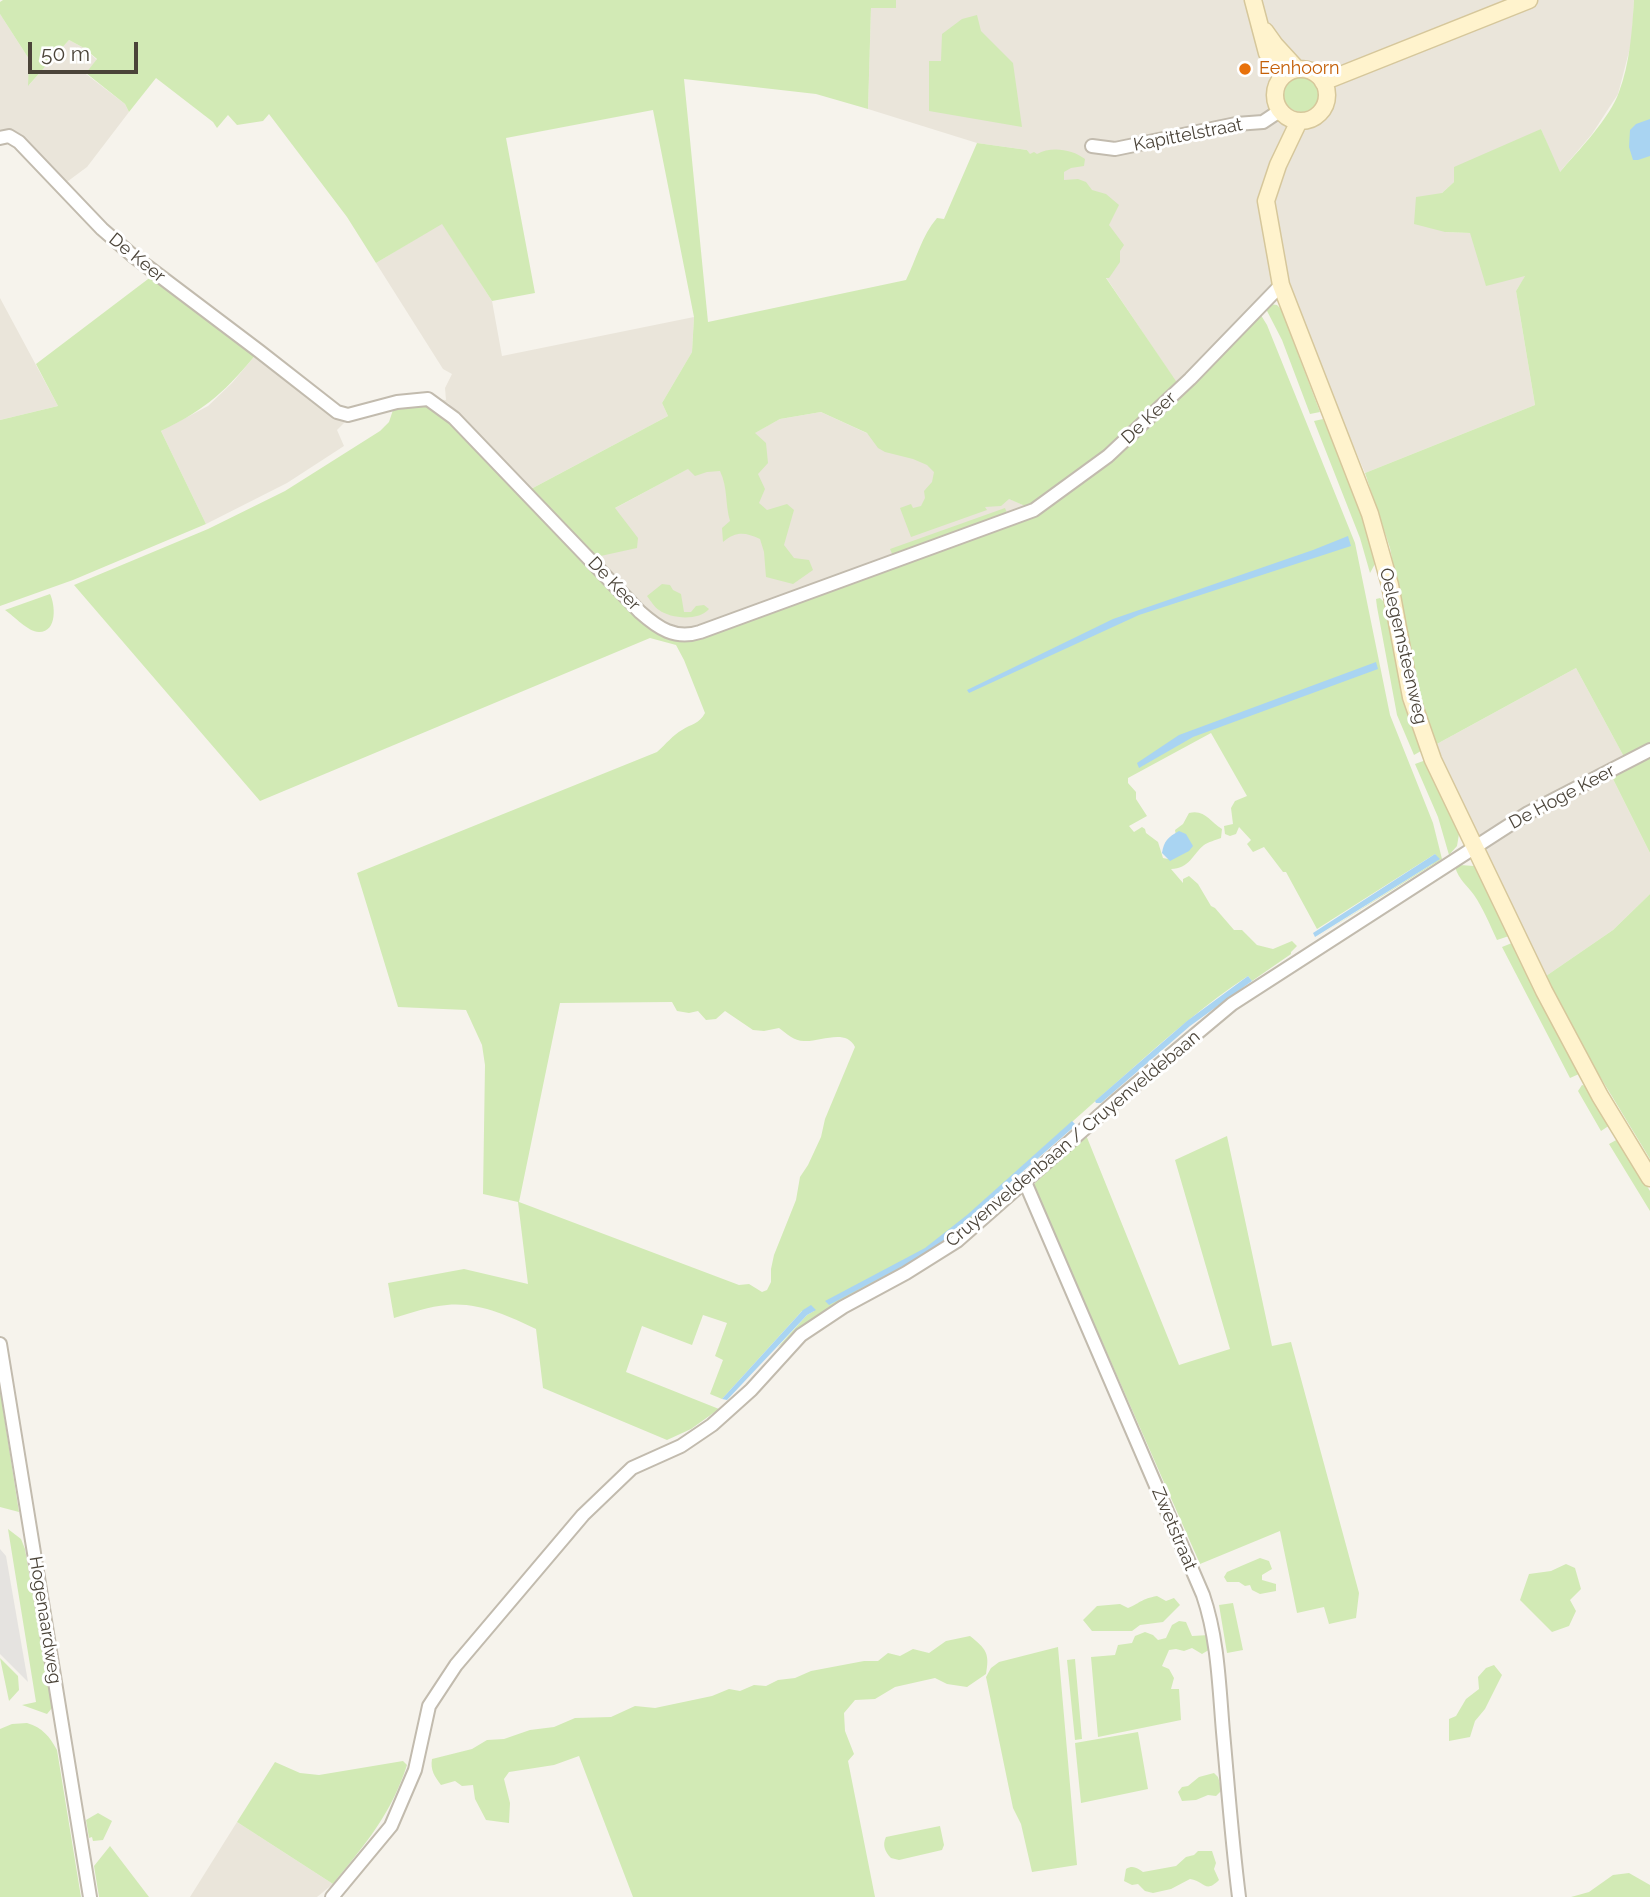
<!DOCTYPE html>
<html>
<head>
<meta charset="utf-8">
<style>
	body { margin:0 }
	#map { position:relative; width:1650px; height:1897px; overflow:hidden; background:#f6f3ec; font-family:Raleway,sans-serif }
	canvas { display:block }
	.scale { position:absolute; left:28px; top:42px; width:110px; height:32px; box-sizing:border-box; border:4px solid #4b4439; border-top:0; padding-left:9px; font-size:21px; line-height:24px; white-space:nowrap; color:#4b4439; -webkit-text-stroke:5px #fff; paint-order:stroke }
</style>
</head>
<body>
<div id="map">
<canvas width="1650" height="1897"></canvas>
<div class="scale">50 m</div>
</div>
<script>
const c = document.querySelector('canvas').getContext('2d');
c.lineJoin = 'round';
function paint(path, color) { c.fillStyle = color; c.fill(path, 'evenodd'); }
function trace(path, color, width, dash) { c.strokeStyle = color; c.lineWidth = width; c.lineCap = dash ? 'butt' : 'round'; c.setLineDash(dash || []); c.stroke(path); }
function write(font, color, halo, rows, align = 'center') {
  c.font = font + ' Raleway,sans-serif'; c.lineWidth = 6; c.setLineDash([]); c.textBaseline = 'middle'; c.strokeStyle = halo; c.fillStyle = color; for (const [text, x, y, turn = 0] of rows) {
    c.save(); c.translate(x, y); c.rotate((+turn || 0) * Math.PI / 180); c.textAlign = isNaN(turn) ? turn : align; if (halo) c.strokeText(text, 0, 0); c.fillText(text, 0, 0); c.restore();
  }
}
paint(new Path2D(`
	M896,0H1634L1632,40L1618,94L1592,134L1559,173L1541,129L1454,182L1442,193L1445,232L1470,233L1526,275L1516,291L1535,405L1365,473L1299,318L1284,272L1178,385L1099,267L1027,150L977,143L868,109L871,7L896,8Z
	M0,14L29,59V85L69,40L84,48L97,60L86,74L125,104L129,112L87,167L56,190L16,146L7,143L0,144Z
	M442,223L492,301L502,356L694,317L692,352L662,403L668,416L531,489L448,403L428,399L446,400L445,388L452,374L443,369L376,263Z
	M0,298L58,406L0,420Z
	M259,351L344,415L345,422L337,430L344,446L287,483L206,524L161,431L208,406L232,383Z
	M821,412L1025,506L696,629L675,628L655,618L571,532L780,419Z
	M1576,668L1623,755L1611,775L1650,853V894L1613,930L1546,976L1435,745Z
	M237,1822L333,1884L317,1897H190Z`), '#eae5da');
paint(new Path2D(`
	M3,0H896V8H871L868,109L816,94L684,79L708,322L906,280C916,260 922,235 937,218L944,219L977,143L1027,150L1030,154L1034,152L1037,154C1051,146 1072,149 1085,159L1084,166L1071,168L1064,172V180L1078,179L1086,182L1092,190L1106,194L1119,205L1109,225L1124,245L1120,251V262L1109,278H1106L1178,384L1259,312L1267,325L1355,543L1390,715L1433,823L1442,859L1315,938L1432,864L1437,858L1435,854L1317,929L1286,872H1283L1264,847L1253,852L1247,844L1251,840L1239,827L1236,834L1230,836L1225,834L1224,826L1233,824L1231,808L1235,801L1247,796L1211,733L1128,778V783L1136,792V799L1147,816L1129,826L1134,832L1142,827L1145,829L1146,833L1158,842L1163,858L1168,859L1176,836L1175,830L1183,824L1189,813C1205,809 1210,822 1222,829L1221,838C1216,840 1208,842 1204,845C1193,854 1189,869 1171,869L1183,883V879L1189,876L1198,884L1211,906L1215,908L1234,930H1242L1257,945L1273,949L1292,941L1297,946L1291,952V954L1252,981L1248,976C1207,1003 1170,1035 1134,1067C1085,1110 1037,1153 988,1197L991,1208L964,1238L834,1308L830,1307L804,1325L777,1348L807,1315L814,1311H802L722,1399L710,1394L723,1360L715,1356L727,1323L703,1315L692,1345L642,1326L626,1372L719,1409L691,1429L667,1440L543,1388L536,1329C508,1316 479,1302 447,1305C430,1306 411,1313 394,1318L388,1283L464,1269L528,1284L518,1202L483,1194L485,1065L482,1045L466,1010L398,1007L357,873L657,752C666,744 673,735 682,730C691,724 699,724 705,713L684,660L676,645L650,638L260,801L74,585L208,529L285,491L380,431L389,422L394,407C422,403 427,405 450,419L658,632L680,641L700,637L1045,510L1025,506L1009,499L1001,506L985,507L987,510L911,537L900,508L911,504L913,508L921,506L925,498L924,491L932,482L934,472L927,465L913,459L885,452L878,448L867,433L821,412L780,419L755,433L766,443L768,463L758,474L765,489L759,503L767,510L787,504L794,510L784,545L794,558L809,560L813,570L793,584L766,577L764,552L760,539C745,532 736,531 723,542L722,528L730,521C725,504 728,488 720,471L707,472L695,476L688,469L615,508L638,538L637,548L596,557L531,489L668,416L662,403L692,352L694,317L653,110L506,138L535,293L492,301L442,224L376,263L347,217L269,114L263,121L237,125L228,115L217,128L213,122L156,78L129,112L125,104L86,73L97,59L84,48L69,40L28,86L29,59L0,14V2ZM672,1002L677,1011L689,1013L698,1011L706,1020L716,1019L725,1011L753,1030L764,1031L779,1028C787,1034 794,1041 804,1041C820,1042 846,1028 855,1047L825,1119L821,1137L808,1165L800,1177L796,1200L774,1255L771,1269V1282L767,1290L762,1292L749,1284L739,1285L519,1202L560,1003Z
	M1634,0H1650V853L1611,775L1623,755L1576,668L1435,745L1421,704L1390,548L1365,473L1535,405L1516,291L1525,276L1486,286L1470,233L1445,232L1414,224L1416,197L1442,193L1454,182V167L1541,129L1560,172C1578,151 1610,118 1619,92C1630,63 1632,31 1634,0Z
	M977,15L981,31L1013,63L1022,127L929,111V61H941L942,34L962,19Z
	M1283 93a19 19 0 1 1 38 0a19 19 0 1 1-38 0Z
	M156,273L259,351C226,390 209,408 161,431L206,524L73,580L0,606V420L58,406L36,364Z
	M1270,304L1277,305L1281,309L1320,412L1310,414L1282,340L1266,309Z
	M1323,419L1347,474L1371,540L1376,562L1370,573L1360,538L1314,421Z
	M1005,508L1007,513L893,556L890,549Z
	M662,584L670,585L673,590L681,594L684,612H691L696,606L704,605L709,609C699,621 671,619 659,610C654,607 651,601 647,596Z
	M50,594C55,604 58,632 39,632C28,632 14,616 5,610Z
	M1380,598L1388,606L1403,699L1421,751L1414,755L1397,715L1377,607L1376,599Z
	M1426,760L1459,834L1457,846L1449,855L1438,817L1415,764Z
	M1460,865L1474,866L1509,936L1497,940C1490,925 1483,908 1474,895C1467,885 1459,880 1455,867Z
	M1650,894V1159L1596,1070L1546,976L1613,930Z
	M1512,943L1579,1074L1570,1078L1502,947Z
	M1582,1085L1586,1086L1610,1125L1601,1131L1578,1091Z
	M1086,1135L1179,1365L1230,1349L1175,1160L1227,1136L1272,1346L1291,1342L1359,1593L1356,1618L1329,1624L1324,1607L1297,1613L1280,1531L1200,1564L1033,1185Z
	M1618,1139L1650,1191V1211L1609,1144Z
	M0,1390L19,1512L0,1507Z
	M8,1529L21,1539L25,1549L52,1708L47,1714L22,1705L36,1702Z
	M1260,1558L1269,1561L1272,1569L1262,1575V1580L1276,1584V1591L1260,1594L1252,1590L1250,1585L1245,1586L1239,1582H1227L1224,1577L1227,1572Z
	M1566,1564L1575,1568L1581,1589L1570,1600L1576,1611L1569,1626L1552,1632L1520,1600L1529,1574L1551,1571Z
	M1157,1596L1166,1601L1174,1598L1180,1605L1163,1622L1140,1625L1132,1631H1092L1083,1620L1097,1606L1120,1604L1128,1608C1142,1602 1141,1599 1157,1596Z
	M1233,1603L1243,1650L1227,1653L1219,1605Z
	M1179,1621L1186,1622L1192,1636L1209,1635L1212,1648L1202,1654L1192,1648L1184,1651L1176,1649L1169,1650L1162,1666L1169,1669L1174,1678L1171,1689H1179L1181,1720L1098,1737L1091,1657L1115,1655L1118,1645L1132,1643L1135,1636L1145,1632L1153,1635L1158,1640L1166,1638L1172,1625Z
	M970,1636C986,1649 990,1653 986,1674L967,1687L947,1684L935,1678L895,1687L875,1699L855,1700L844,1713L845,1731L854,1754L848,1761L875,1897H633L579,1756L554,1765L509,1772L504,1779L510,1803L509,1823L486,1820L475,1799L473,1785L462,1786L455,1781L441,1785C435,1777 430,1770 432,1759L472,1749L487,1740L504,1739L530,1730L554,1727L575,1718L611,1717L635,1706L655,1708L712,1696L729,1689L740,1691L754,1685L766,1686L778,1680L795,1678L811,1671L864,1661H878L888,1653L900,1656L913,1649L929,1653L946,1641Z
	M1058,1647L1077,1865L1032,1872L1021,1824L1013,1808L986,1677L991,1668L999,1662Z
	M0,1658L18,1676L19,1690L9,1701Z
	M1075,1659L1082,1739L1075,1740L1067,1660Z
	M1494,1665L1502,1675L1485,1709L1475,1721L1470,1737L1449,1741V1719L1456,1716L1466,1699L1479,1689L1478,1677L1486,1668Z
	M27,1723C43,1728 49,1736 57,1750L81,1897H0V1729L12,1724Z
	M1138,1732L1148,1789L1081,1803L1075,1743Z
	M403,1761L407,1765C391,1815 365,1844 333,1884L237,1822L275,1762L300,1773L319,1775Z
	M1214,1773L1218,1777L1222,1790L1216,1796L1208,1795L1196,1800L1182,1801L1178,1792L1182,1787L1188,1786L1199,1777Z
	M98,1813L112,1821L103,1840L93,1841L92,1837L89,1838L86,1820Z
	M940,1826L944,1845L942,1850L899,1860L891,1858C885,1852 882,1845 886,1837Z
	M110,1846L149,1897H99L94,1866Z
	M1198,1851H1212L1216,1863L1214,1869L1219,1880C1205,1894 1205,1881 1190,1879L1171,1889L1153,1893L1145,1891L1138,1884L1132,1885L1124,1881L1126,1869C1133,1865 1137,1868 1143,1872L1176,1866L1186,1857L1194,1855Z
	M1629,1873L1650,1885V1897H1571L1589,1892L1613,1875Z`), '#d2eab5');
paint(new Path2D(`
	M0,1549L6,1556L28,1682L0,1654Z`), '#e5e3e0');
paint(new Path2D(`
	M1650,119V156L1638,160H1633L1629,147L1630,130L1636,124Z
	M1348,536L1351,546L1139,615L969,693L967,690L1113,619L1313,550Z
	M1376,662L1378,669L1193,737L1139,768L1137,763L1179,735Z
	M1179,831L1186,834L1193,846L1189,851L1170,861L1162,853C1164,841 1168,837 1179,831Z
	M1435,854L1440,859L1432,864L1315,937L1313,933Z
	M1248,976L1252,981L1190,1026L1101,1103H1096L1095,1101L1187,1021Z
	M1072,1121L1076,1125L941,1243L905,1265L829,1305L825,1301L925,1248L967,1215Z
	M811,1305L816,1310L807,1315L727,1400L722,1399L803,1310Z`), '#a9d4f2');
const street = new Path2D(`
	M0,138L9,136L19,142L102,229L132,255L259,351L337,412L348,415L397,402L428,399L454,418L640,612C658,628 675,640 700,632L1034,510L1108,456L1190,379L1281,285
	M1092,146L1115,149L1236,124L1263,122L1281,110
	M1025,1182L1203,1595C1218,1639 1219,1685 1223,1732C1228,1787 1232,1842 1239,1897
	M0,1344L90,1897
	M332,1897L391,1826L415,1770L429,1706L456,1665L583,1515L632,1468L681,1446L712,1425L751,1390L801,1335L843,1307L906,1273L957,1241L1116,1101L1232,1004L1528,813L1650,750`);
const secondary = new Path2D(`
	M1253,0L1267,53L1282,77
	M1265,31L1275,45L1297,69
	M1275 95a26 26 0 1 1 52 0a26 26 0 1 1-52 0Z
	M1323,82L1529,0
	M1299,121L1278,165L1266,201L1281,285L1370,514L1390,585L1411,697L1433,760L1544,991L1600,1096L1650,1178`);
trace(street, '#c2bbae', 16);
trace(secondary, '#d6c79b', 19);
trace(street, '#fff', 12);
trace(secondary, '#fff3cd', 16);
for (const [x, y, r, color] of [
	[1245,69,7,"#e8710a"]
]) { const dot = new Path2D(); dot.arc(x, y, r, 0, 2 * Math.PI); c.fillStyle = color; c.fill(dot); trace(dot, '#fff', 2.5); }
write('18px', '#c56008', '#fff', [
	["Eenhoorn",1259,69]
], 'left');
write('18px', '#4b4439', '#fff', [
	["Kapittelstraat",1188,135,-11],
	["De Keer",137,258,39],
	["De Keer",1149,418,-43],
	["De Keer",614,584,46],
	["Oelegemsteenweg",1403,646,77],
	["De Hoge Keer",1562,797,-28],
	["Cruyenveldenbaan / Cruyenveldebaan",1073,1139,-40],
	["Zwetstraat",1174,1529,67],
	["Hogenaardweg",45,1620,81]
]);
</script>
</body>
</html>
